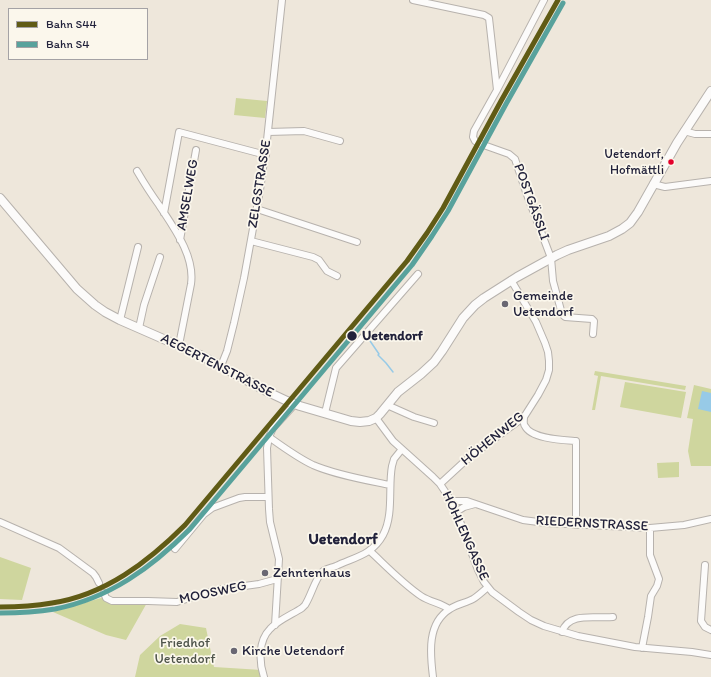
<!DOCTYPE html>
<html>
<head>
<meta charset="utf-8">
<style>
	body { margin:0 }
	#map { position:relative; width:711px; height:677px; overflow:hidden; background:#eee7db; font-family:Itim,sans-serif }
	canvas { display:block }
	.legend { position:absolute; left:8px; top:8px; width:140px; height:52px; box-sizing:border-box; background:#fbf7ec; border:1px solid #a4a2a5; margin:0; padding:5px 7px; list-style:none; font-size:12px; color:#22223b }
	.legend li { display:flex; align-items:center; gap:8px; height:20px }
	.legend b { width:20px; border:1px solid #a4a2a5 }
</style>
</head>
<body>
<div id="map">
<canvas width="711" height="677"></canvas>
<ul class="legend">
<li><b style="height:5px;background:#605b15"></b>Bahn S44</li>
<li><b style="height:5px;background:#58a29c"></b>Bahn S4</li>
</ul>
</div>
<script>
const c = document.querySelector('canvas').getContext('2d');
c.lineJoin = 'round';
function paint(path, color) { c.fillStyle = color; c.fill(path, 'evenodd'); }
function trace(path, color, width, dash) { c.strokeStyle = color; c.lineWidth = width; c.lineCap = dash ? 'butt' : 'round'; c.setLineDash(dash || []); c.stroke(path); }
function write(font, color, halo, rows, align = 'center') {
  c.font = font + ' Itim,sans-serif'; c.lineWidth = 3.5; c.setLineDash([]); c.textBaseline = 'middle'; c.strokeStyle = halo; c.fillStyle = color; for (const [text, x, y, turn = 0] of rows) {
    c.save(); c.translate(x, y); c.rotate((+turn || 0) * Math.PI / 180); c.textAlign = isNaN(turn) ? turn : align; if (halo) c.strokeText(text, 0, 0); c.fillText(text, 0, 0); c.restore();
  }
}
paint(new Path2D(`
	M236,98L267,101L265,118L234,115Z
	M595,371L686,386L685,390L601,376L595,410H592L598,376L594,375Z
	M625,382L686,392L681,418L620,407Z
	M694,385L711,389V466H691L688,451L693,419L687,418Z
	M679,462V477L658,478L657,463Z
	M0,557L31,568L22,600L0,599Z
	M101,598L148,601L126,640L106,635L53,612Z
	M180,624L206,628L214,667L262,670L264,677H135L140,655L160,636Z`), '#cfd69e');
paint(new Path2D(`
	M702,391L711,393V412L698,409Z`), '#97cae7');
trace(new Path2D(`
	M368,338L379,354L378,355L386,363L393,372`), '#97cae7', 1.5);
const minor = new Path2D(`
	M413,0L484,15L489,18L497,90L474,131L473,137L475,141L478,143L509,154L515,159L526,192L551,258L553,281L562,314L565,317L592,319L594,321L593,334
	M497,90L544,0
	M684,131L695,134H711
	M268,132L304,131L340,141
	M137,171C144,183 151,194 159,205C174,228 195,256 191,284L179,345
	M653,184L665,187L711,181
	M257,209L357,242
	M164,213L165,208L179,132L266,155
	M180,240L196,150
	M251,241L313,257L319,260L327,271L337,276
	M120,320L138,247
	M139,328L144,305L160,257
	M221,366L227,351L234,323L244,278L260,190L267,140L282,0
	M387,405L414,417L434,423
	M325,413L336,368L418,274
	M524,417C524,419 523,424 525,426C531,439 563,440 576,441V525
	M376,418L393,441L433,477L440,484L454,505L478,570L484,582L492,592L519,612L531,620L544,626L578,636L635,647L692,652L711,655
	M269,437C283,447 298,458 313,465C336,475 366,480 390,485
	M440,484L465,461L479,450L524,417L538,395L546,380L549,370V361L548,352L545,343L536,322L511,280
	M452,501H467L523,520L546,523L650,528L684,525L711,519
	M456,512L464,507L475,504
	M0,522L59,548L93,573L96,577L99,583
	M175,549L204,514L212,508L239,498L245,497H268
	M370,551C386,566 402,583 421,596C430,602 441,603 449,609
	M705,565L701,621L705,627L711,630
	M104,593L106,598L112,601H148L177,602L216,590L259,584L277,579
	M275,625L279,559L270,522L269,509L267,448L269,437L273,428L295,404
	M562,632C569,611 596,619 613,617
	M642,648L648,617L651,596L657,586L659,579L650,555V528
	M264,677C259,662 258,641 270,629C278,620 293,614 302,608L305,605C311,596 315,579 322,572C325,569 331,568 336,566C355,557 372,555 383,535C394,515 388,487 392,466L394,459L402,449
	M433,677C430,653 427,623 450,609C457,604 466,603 473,599C478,596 483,591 488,587`);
const major = new Path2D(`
	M0,198L77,289L95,305L105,312L120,320L200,355L270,393L287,401L300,406L351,421L360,422L369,421L376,418L380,414L398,392L421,374L434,362L442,351L463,318L475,305L484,298L517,277L557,255L568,250L609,236L622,229L630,223L638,212L677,143L711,91`);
trace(minor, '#b7b2ad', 8);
trace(major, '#b7b2ad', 10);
trace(minor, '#fcfbfa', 6);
trace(major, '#fcfbfa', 8);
trace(new Path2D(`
	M0,607C18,607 35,606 52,603C105,595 148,562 185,525L407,261L427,233L443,208L501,101L558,0`), '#605b15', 5);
trace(new Path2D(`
	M0,613C18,613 37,612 55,609C110,598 151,568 190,529L412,265L432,236L448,211L506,104L563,3`), '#58a29c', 5);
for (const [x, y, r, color] of [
	[671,162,3.5,"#e4002b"],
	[505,304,4,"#696773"],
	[352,336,5.5,"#22223b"],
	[265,573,4,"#696773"],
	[234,651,4,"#696773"]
]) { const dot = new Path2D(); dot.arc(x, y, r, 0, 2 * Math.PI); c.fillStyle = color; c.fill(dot); trace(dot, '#fbf7ec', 1.5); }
write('13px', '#22223b', '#fbf7ec', [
	["Uetendorf,",664,155],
	["Hofmättli",664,171]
], 'right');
write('14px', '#22223b', '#fbf7ec', [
	["ZELGSTRASSE",260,184,-81],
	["AMSELWEG",188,195,-80],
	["POSTGÄSSLI",531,202,70],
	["AEGERTENSTRASSE",217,366,27],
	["HÖHENWEG",493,439,-39],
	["RIEDERNSTRASSE",592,524,3],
	["HOHLENGASSE",465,536,66],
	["MOOSWEG",213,593,-12]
]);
write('14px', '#22223b', '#fbf7ec', [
	["Gemeinde",513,296],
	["Uetendorf",513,312],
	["Zehntenhaus",273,573],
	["Kirche Uetendorf",242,651]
], 'left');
write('bold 14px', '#22223b', '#fbf7ec', [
	["Uetendorf",362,336]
], 'left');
write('14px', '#4e544a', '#fbf7ec', [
	["Friedhof",185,643],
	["Uetendorf",185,659]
]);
write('bold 16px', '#22223b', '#fbf7ec', [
	["Uetendorf",343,540]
]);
</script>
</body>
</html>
